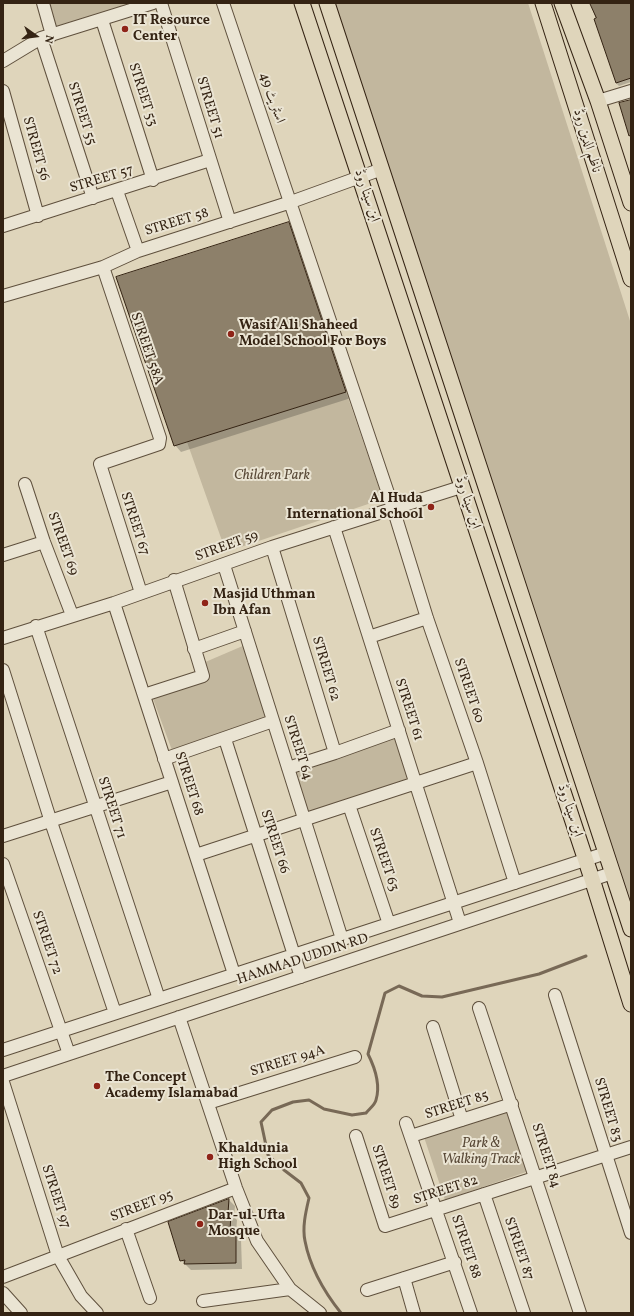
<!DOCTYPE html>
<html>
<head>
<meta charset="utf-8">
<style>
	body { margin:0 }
	#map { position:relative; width:634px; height:1316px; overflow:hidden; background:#dfd5bb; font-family:Vollkorn,serif }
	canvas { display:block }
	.frame { position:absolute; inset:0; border:4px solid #342313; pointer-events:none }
	.north { position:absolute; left:16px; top:16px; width:40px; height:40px; -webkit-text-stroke:3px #eae4d3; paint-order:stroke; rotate:104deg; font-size:11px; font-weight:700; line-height:16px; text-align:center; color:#342313 }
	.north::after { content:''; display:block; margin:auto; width:14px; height:18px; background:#342313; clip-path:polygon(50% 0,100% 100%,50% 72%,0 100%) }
</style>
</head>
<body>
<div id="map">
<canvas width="634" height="1316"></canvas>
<div class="frame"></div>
<div class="north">N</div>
</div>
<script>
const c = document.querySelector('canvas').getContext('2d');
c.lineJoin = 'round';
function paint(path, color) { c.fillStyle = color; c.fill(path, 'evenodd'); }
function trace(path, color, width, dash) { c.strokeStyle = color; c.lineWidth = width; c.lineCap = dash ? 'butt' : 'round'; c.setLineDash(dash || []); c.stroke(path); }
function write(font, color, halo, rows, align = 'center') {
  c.font = font + ' Vollkorn,Amiri,serif'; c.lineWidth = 4; c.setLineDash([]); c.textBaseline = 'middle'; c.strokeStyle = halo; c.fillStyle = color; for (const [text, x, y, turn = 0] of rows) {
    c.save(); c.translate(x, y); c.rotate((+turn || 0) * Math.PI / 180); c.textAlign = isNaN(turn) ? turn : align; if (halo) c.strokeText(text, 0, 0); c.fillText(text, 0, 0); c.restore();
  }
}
paint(new Path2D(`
	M46,3H141L55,30Z
	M332,3H528L529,6L631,324V911Z
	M346,392L383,499L226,552L187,442Z
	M245,645L269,720L173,753L152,696L206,677L203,663Z
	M397,735L413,783L309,815L294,767Z
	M508,1108L529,1171L445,1200L424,1137Z`), '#c2b79e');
paint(new Path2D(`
	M591,3H631V82L619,86L616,83Z
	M289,224L295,230L351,398L181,452L175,445Z
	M229,1200L235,1206L234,1217L237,1220L236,1233L241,1239L242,1269L191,1270L181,1260Z`), '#0003');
trace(new Path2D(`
	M341,1313C325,1293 310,1267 305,1241C302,1227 306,1211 309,1198L301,1183L284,1170L268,1155L261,1122L272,1110L293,1102L309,1100L324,1109L352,1115L366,1113C369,1109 375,1105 376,1100C381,1084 375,1068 368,1054L385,993L399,986L422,996L442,997L539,974L586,956`), '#786956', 3);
const building = new Path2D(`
	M590,3H631V78L616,83L594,19L596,18Z
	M631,100V135L629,136L619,103Z
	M289,222L346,392L174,446L116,277Z
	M229,1199L228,1213H231L230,1231H236V1263L184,1264L185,1260L180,1261L168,1222Z`);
paint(building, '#8d806a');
trace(building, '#342313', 1);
const minor = new Path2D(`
	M43,3L52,35
	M161,3L230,222
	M223,3L393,508L427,618L477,763L515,883
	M102,20L153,180
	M41,38L93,198
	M3,61L41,38L153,3
	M3,91L38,216
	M598,101L631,91
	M117,191L138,251
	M3,226L210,160
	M103,267L160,438L159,444L100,464L141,593
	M3,296L103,267L138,251L291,202L382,169
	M25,484L44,542L72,615
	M334,527L460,923
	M272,547L335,753
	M3,555L44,542
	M224,565L342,939
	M114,603L234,974
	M36,626L159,999
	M369,637L427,618
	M3,638L114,603L272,547L461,487
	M194,649L245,631
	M3,670L51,822L115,1013
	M144,695L203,676L174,580
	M225,739L301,977
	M164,759L273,721
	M288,768L335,753L399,730
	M349,805L389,924
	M3,836L172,782
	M196,855L477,763
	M3,864L69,1054
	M555,995L631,1233
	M479,1008L580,1313
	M179,1017L236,1188L257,1241L290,1289L320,1313
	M433,1027L462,1120
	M3,1050L606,853
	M3,1076L612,873
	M3,1082L58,1256L81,1296L97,1313
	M208,1103L355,1057
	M406,1123L471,1313
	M356,1136L385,1226L631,1147
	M411,1136L512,1104
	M484,1194L524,1313
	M126,1229L150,1298
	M3,1277L236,1188
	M404,1278L414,1313
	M367,1290L455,1262
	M3,1293L21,1313
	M203,1301L290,1289`);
const major = new Path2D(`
	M302,3L592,879L631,1004
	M327,3L631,929
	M543,3L631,279
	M562,3L598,101L631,203`);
trace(minor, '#5f503d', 14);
trace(major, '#342313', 17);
trace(minor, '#eae4d3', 12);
trace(major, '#dfd5bb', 15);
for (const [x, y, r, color] of [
	[125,29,4,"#8f2418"],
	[231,334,4,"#8f2418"],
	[431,507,4,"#8f2418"],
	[205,603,4,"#8f2418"],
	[97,1086,4,"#8f2418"],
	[210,1157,4,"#8f2418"],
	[200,1224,4,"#8f2418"]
]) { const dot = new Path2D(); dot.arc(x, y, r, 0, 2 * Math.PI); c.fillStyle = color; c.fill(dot); trace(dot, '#eae4d3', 1.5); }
write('bold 14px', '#342313', '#eae4d3', [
	["IT Resource",133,21],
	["Center",133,37],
	["Wasif Ali Shaheed",239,326],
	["Model School For Boys",239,342],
	["Al Huda",423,499,"right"],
	["International School",423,515,"right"],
	["Masjid Uthman",213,595],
	["Ibn Afan",213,611],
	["The Concept",105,1078],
	["Academy Islamabad",105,1094],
	["Khaldunia",218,1149],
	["High School",218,1165],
	["Dar-ul-Ufta",208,1216],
	["Mosque",208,1232]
], 'left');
write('14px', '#342313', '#eae4d3', [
	["STREET 53",142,95,72],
	["اسٹریٹ 49",271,98,71],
	["STREET 51",209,108,73],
	["STREET 55",81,114,72],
	["ناظم الدین روڈ",586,141,73],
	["STREET 56",35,149,74],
	["STREET 57",102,180,-17],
	["ابن سینا روڈ",366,196,72],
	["STREET 58",177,223,-17],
	["STREET 58A",146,349,71],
	["ابن سینا روڈ",467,503,72],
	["STREET 67",134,524,72],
	["STREET 69",62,544,70],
	["STREET 59",227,547,-20],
	["STREET 62",325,669,73],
	["STREET 60",468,691,71],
	["STREET 61",408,710,72],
	["STREET 64",297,748,72],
	["STREET 68",188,784,72],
	["STREET 71",111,808,72],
	["ابن سینا روڈ",569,811,72],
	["STREET 66",274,842,72],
	["STREET 63",383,860,71],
	["STREET 72",46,943,71],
	["HAMMAD UDDIN RD",303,960,-18],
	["STREET 94A",288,1062,-17],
	["STREET 85",457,1106,-18],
	["STREET 83",607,1110,73],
	["STREET 84",545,1156,72],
	["STREET 89",385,1177,72],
	["STREET 82",446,1191,-18],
	["STREET 97",55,1197,72],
	["STREET 95",142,1207,-21],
	["STREET 88",465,1247,71],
	["STREET 87",518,1249,71]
]);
write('italic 14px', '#584836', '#eae4d3', [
	["Children Park",272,476],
	["Park &",481,1144],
	["Walking Track",481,1160]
]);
</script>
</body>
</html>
